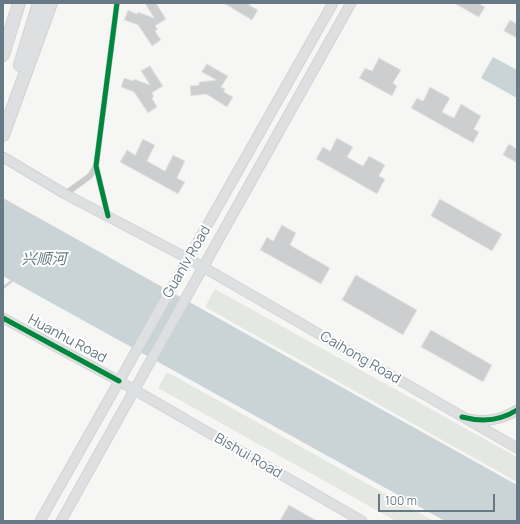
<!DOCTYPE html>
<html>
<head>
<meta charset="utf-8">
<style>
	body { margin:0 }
	#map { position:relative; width:520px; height:524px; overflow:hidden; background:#f6f6f5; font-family:Manrope,sans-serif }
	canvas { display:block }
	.frame { position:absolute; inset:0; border:4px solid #667984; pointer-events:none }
	.scale { position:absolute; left:378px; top:494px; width:117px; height:18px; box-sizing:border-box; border:2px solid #667984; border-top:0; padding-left:5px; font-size:12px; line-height:14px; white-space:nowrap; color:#667984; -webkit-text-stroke:3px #fff; paint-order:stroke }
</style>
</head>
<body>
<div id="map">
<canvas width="520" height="524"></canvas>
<div class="frame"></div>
<div class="scale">100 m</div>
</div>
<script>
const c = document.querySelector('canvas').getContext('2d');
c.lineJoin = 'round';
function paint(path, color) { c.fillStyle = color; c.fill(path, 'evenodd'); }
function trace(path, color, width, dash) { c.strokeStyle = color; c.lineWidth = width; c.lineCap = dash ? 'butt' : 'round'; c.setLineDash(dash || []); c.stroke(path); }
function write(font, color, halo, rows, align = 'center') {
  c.font = font + ' Manrope,"Noto Sans SC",sans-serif'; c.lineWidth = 4; c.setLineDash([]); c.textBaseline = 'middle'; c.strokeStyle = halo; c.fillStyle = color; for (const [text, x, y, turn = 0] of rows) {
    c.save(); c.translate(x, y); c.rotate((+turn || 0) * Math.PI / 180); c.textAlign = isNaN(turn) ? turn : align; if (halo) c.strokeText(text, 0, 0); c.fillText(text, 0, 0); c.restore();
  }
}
paint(new Path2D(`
	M215,289L517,457V482L205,307Z
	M167,372L434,521H396L158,388Z`), '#e5e8e2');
paint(new Path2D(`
	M493,57L517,70V98L481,78Z
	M3,198L517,485V521H445L3,276Z`), '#cad3d5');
trace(new Path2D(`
	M3,288L13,280`), '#cad3d5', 2.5);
const building = new Path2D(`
	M145,3H156L166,19L155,26L158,29L155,31L161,40L152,46L138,25L124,20L128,10L137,14L138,12L154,18Z
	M224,3H250L249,5L258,10L252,20Z
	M454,3H478L485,7L479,17Z
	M510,20L517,24V38L504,31Z
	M379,58L401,70L393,83L397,86L392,96L359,78L365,68L372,71Z
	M207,64L228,76L221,87L225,89L224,92L233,97L227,107L206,94L191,96L190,86L199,85V82L216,80L202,72Z
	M150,66L163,86L152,93L154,97L152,98L157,107L148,113L134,92L121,87L124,78L133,81L134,79L150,85L141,71Z
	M430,87L450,98L442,112L454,118L461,104L481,116L474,129L479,132L473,143L411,108L417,98L423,101Z
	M337,138L353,147L347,157L354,161L363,166L369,156L385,165L379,176L385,179L377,194L316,159L323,147L330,151Z
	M143,139L155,145L147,161L165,171L173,155L185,161L177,178L185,182L178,194L120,162L127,150L135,155Z
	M509,144L517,149V163L503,155Z
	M440,199L502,234L492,251L431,216Z
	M282,225L296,233L290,245L330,268L321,284L260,250L267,237L273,241Z
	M356,275L417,310L403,335L342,300Z
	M431,330L492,365L483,382L421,347Z
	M289,505L317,521H280Z`);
paint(building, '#cdcecf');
trace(building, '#e5e5e4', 1);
const secondary = new Path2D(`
	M3,157L65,194L189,259L517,448
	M3,318L119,381L362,521
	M469,419C485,423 503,419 517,410
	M40,521L333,3
	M61,521L351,3`);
const highway = new Path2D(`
	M3,55L19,3
	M20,65L39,3
	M3,135L51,3`);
trace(secondary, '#d2d3d4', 11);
trace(highway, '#d2d3d3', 14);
trace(new Path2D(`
	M65,194L90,176L96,166
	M108,216L96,166L117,3`), '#cacccc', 6);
trace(secondary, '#dedfe0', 9);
trace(highway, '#dedfe0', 12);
trace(new Path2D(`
	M108,216L96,166L117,3
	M3,318L119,381
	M462,417C481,422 500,421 517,410`), '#00873e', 5);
write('14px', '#667984', '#fff', [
	["Guanlv Road",187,262,-60],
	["Huanhu Road",67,339,28],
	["Caihong Road",360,358,30],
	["Bishui Road",248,456,30]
]);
write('italic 15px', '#627b80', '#fff', [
	["兴顺河",44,260]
]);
</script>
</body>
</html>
